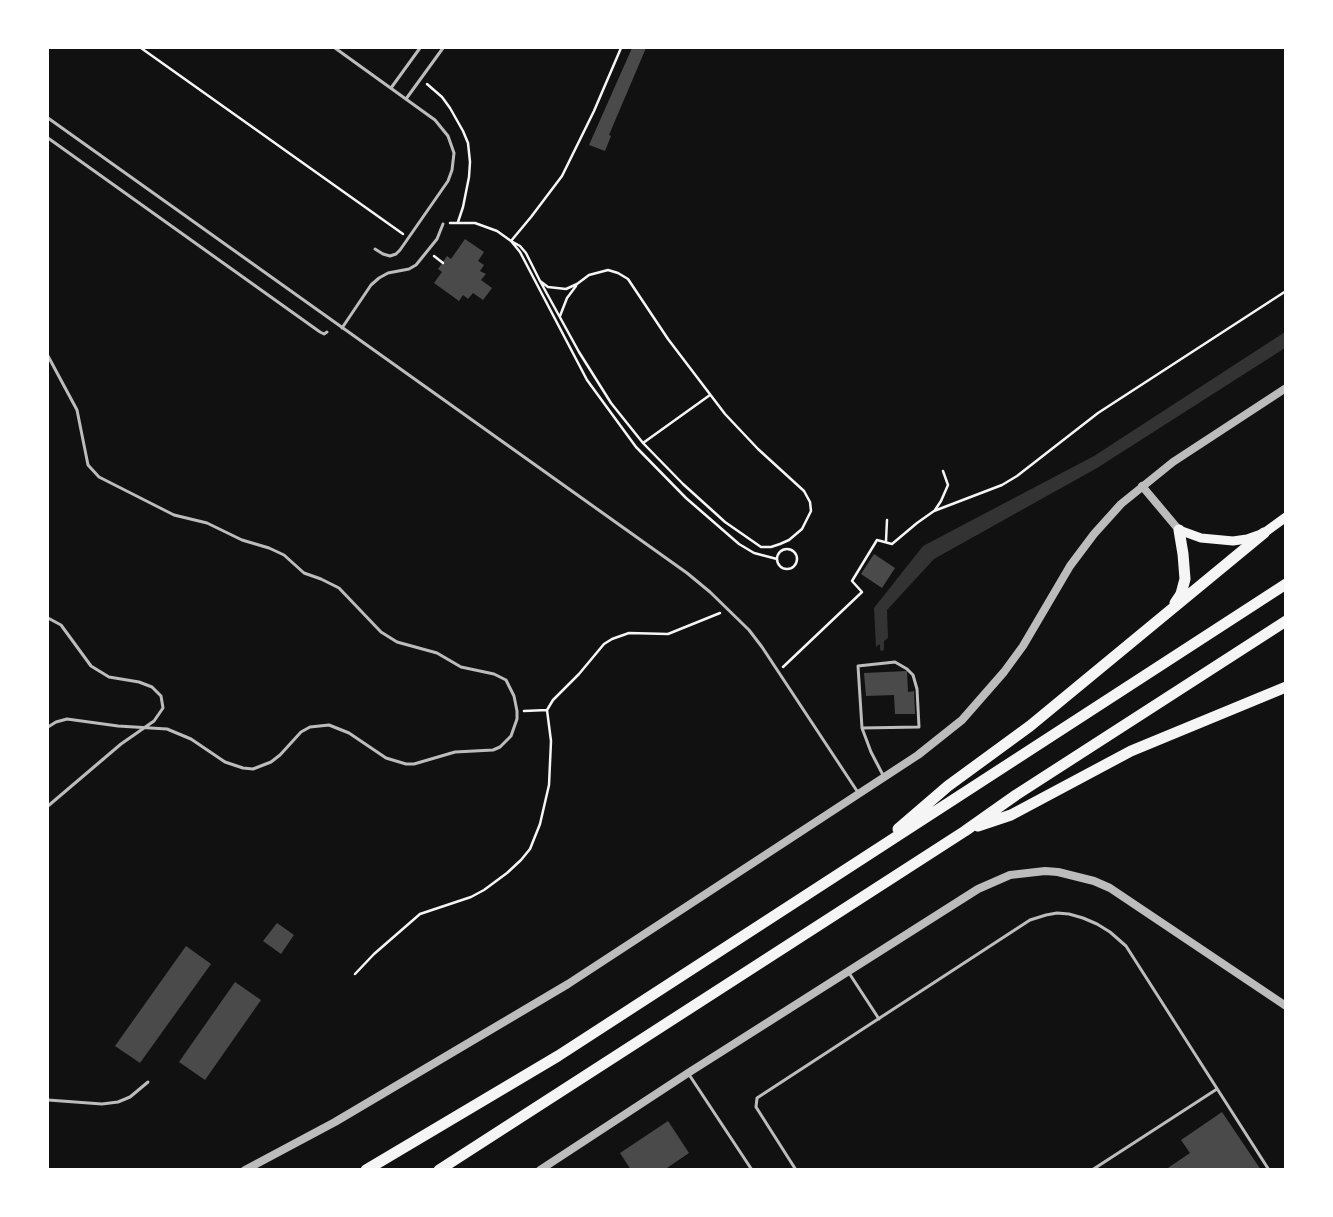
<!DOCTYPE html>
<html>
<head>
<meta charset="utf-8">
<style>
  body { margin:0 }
  #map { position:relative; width:1333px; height:1217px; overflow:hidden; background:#111; font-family:"IBM Plex Sans",sans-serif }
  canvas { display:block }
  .frame { position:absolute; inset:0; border:49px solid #fff; pointer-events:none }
</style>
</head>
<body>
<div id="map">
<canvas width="1333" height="1217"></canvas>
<div class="frame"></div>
</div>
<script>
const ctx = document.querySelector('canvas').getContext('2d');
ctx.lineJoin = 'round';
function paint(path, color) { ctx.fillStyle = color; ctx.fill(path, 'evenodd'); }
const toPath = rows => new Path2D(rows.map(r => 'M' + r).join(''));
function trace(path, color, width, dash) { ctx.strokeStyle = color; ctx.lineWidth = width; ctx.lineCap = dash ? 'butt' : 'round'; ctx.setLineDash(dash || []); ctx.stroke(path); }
const water = toPath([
  [1285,332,1285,348,1097,468,934,559,887,610,888,638,876,647,874,608,923,546,1094,456]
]);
const stream = toPath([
  [882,639,882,649]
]);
const building = toPath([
  [632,48,646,48,609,135,611,136,605,151,589,145],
  [465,239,484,252,478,261,484,265,480,271,486,274,481,280,492,288,483,300,473,293,468,299,463,295,459,301,434,283,442,272,438,269,447,256,451,259],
  [874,554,895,568,882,588,861,574],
  [907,671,908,692,914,691,915,714,895,714,894,695,866,696,864,673],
  [277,923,294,935,281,954,263,941],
  [186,946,211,964,140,1063,115,1046],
  [235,982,261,1000,205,1080,179,1062],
  [1222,1112,1261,1170,1165,1170,1190,1153,1181,1140],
  [668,1121,689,1153,664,1170,631,1170,620,1153]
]);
const path = toPath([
  [141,48,403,234],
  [427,84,442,97,450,108,463,131,468,143,470,162,469,177,463,207,458,222],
  [450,223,475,223,497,231,511,241,520,252,587,380,636,447,686,498,739,544,754,553,777,559],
  [434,256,443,263],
  [540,281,548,287,566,289,577,284,589,275,608,270,618,273,628,279,668,339,725,414,758,449,804,491,810,502,811,511,802,529,789,540,780,544,771,547,761,547,725,522,683,484,643,443,611,403,579,352,540,281,526,253,520,246,511,241,531,217,562,176,594,111,621,48],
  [560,316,567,298,576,286],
  [643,443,710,395],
  [935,510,941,501,948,485,943,471],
  [886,541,887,520],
  '777 559a10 10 0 1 1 20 0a10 10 0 1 1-20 0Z',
  [783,667,862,592,852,581,877,540,892,544,917,523,934,511,1002,485,1017,476,1098,413,1286,291],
  [524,711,547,710],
  [355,974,374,954,420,914,471,897,484,890,507,873,521,860,530,849,540,824,549,785,551,741,547,710,553,700,579,674,604,644,612,639,629,633,668,634,720,613]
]);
const service = toPath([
  [335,48,435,120,448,136,454,153,452,170,448,181,400,250,396,254,390,256,383,254,375,249],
  [391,88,420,48],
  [406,99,443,48],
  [48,118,687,573,710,592,749,630,762,647,859,794],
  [48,138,320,332,324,334,327,332],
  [342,328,371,285,379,278,388,273,409,269,416,265,437,239,443,224],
  [48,356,77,410,88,465,99,477,174,515,207,523,242,540,269,548,284,555,304,573,321,579,339,588,381,632,397,642,437,653,461,667,494,674,506,680,514,696,517,711,517,719,511,736,500,747,493,750,455,752,414,764,406,764,386,758,349,733,329,725,310,727,301,732,280,755,271,762,253,769,243,768,225,762,191,739,167,729,118,726,67,719,56,722,48,727],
  [48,618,61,625,91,666,109,677,139,682,152,687,161,696,163,708,154,721,121,744,48,806],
  [862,728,919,727,917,689,913,675,907,669,895,662,858,666,862,728,871,752,884,777],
  [849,973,879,1019],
  [688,1073,752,1170],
  [48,1100,102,1104,118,1102,130,1097,148,1082],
  [796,1170,756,1107,757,1098,1030,920,1046,915,1057,913,1069,914,1083,918,1097,924,1110,932,1126,946,1269,1170],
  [1092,1170,1217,1089]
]);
const tertiary = toPath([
  [1142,486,1179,530],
  [245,1170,335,1122,568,984,918,755,962,720,1004,672,1023,646,1070,566,1094,534,1121,504,1173,462,1286,388],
  [540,1170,688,1073,978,889,1010,875,1045,871,1058,872,1094,881,1110,888,1286,1006]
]);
const secondary = toPath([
  [1179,530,1201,538,1233,541,1247,539,1264,533,1286,517]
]);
const motorway = toPath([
  [1175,603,1181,594,1185,579,1183,554,1179,530],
  [978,826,1011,815,1131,751,1286,687],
  [898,829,948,786,1030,726,1264,533],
  [366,1170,558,1056,1286,584],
  [439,1170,965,831,1016,795,1286,621]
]);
paint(water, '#333');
trace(stream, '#333', 4);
paint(building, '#4a4a4a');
trace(path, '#f5f5f5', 2.5);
trace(service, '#bcbcbc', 3);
trace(tertiary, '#bcbcbc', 8);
trace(secondary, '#f5f5f5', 9);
trace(motorway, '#f5f5f5', 11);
</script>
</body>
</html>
